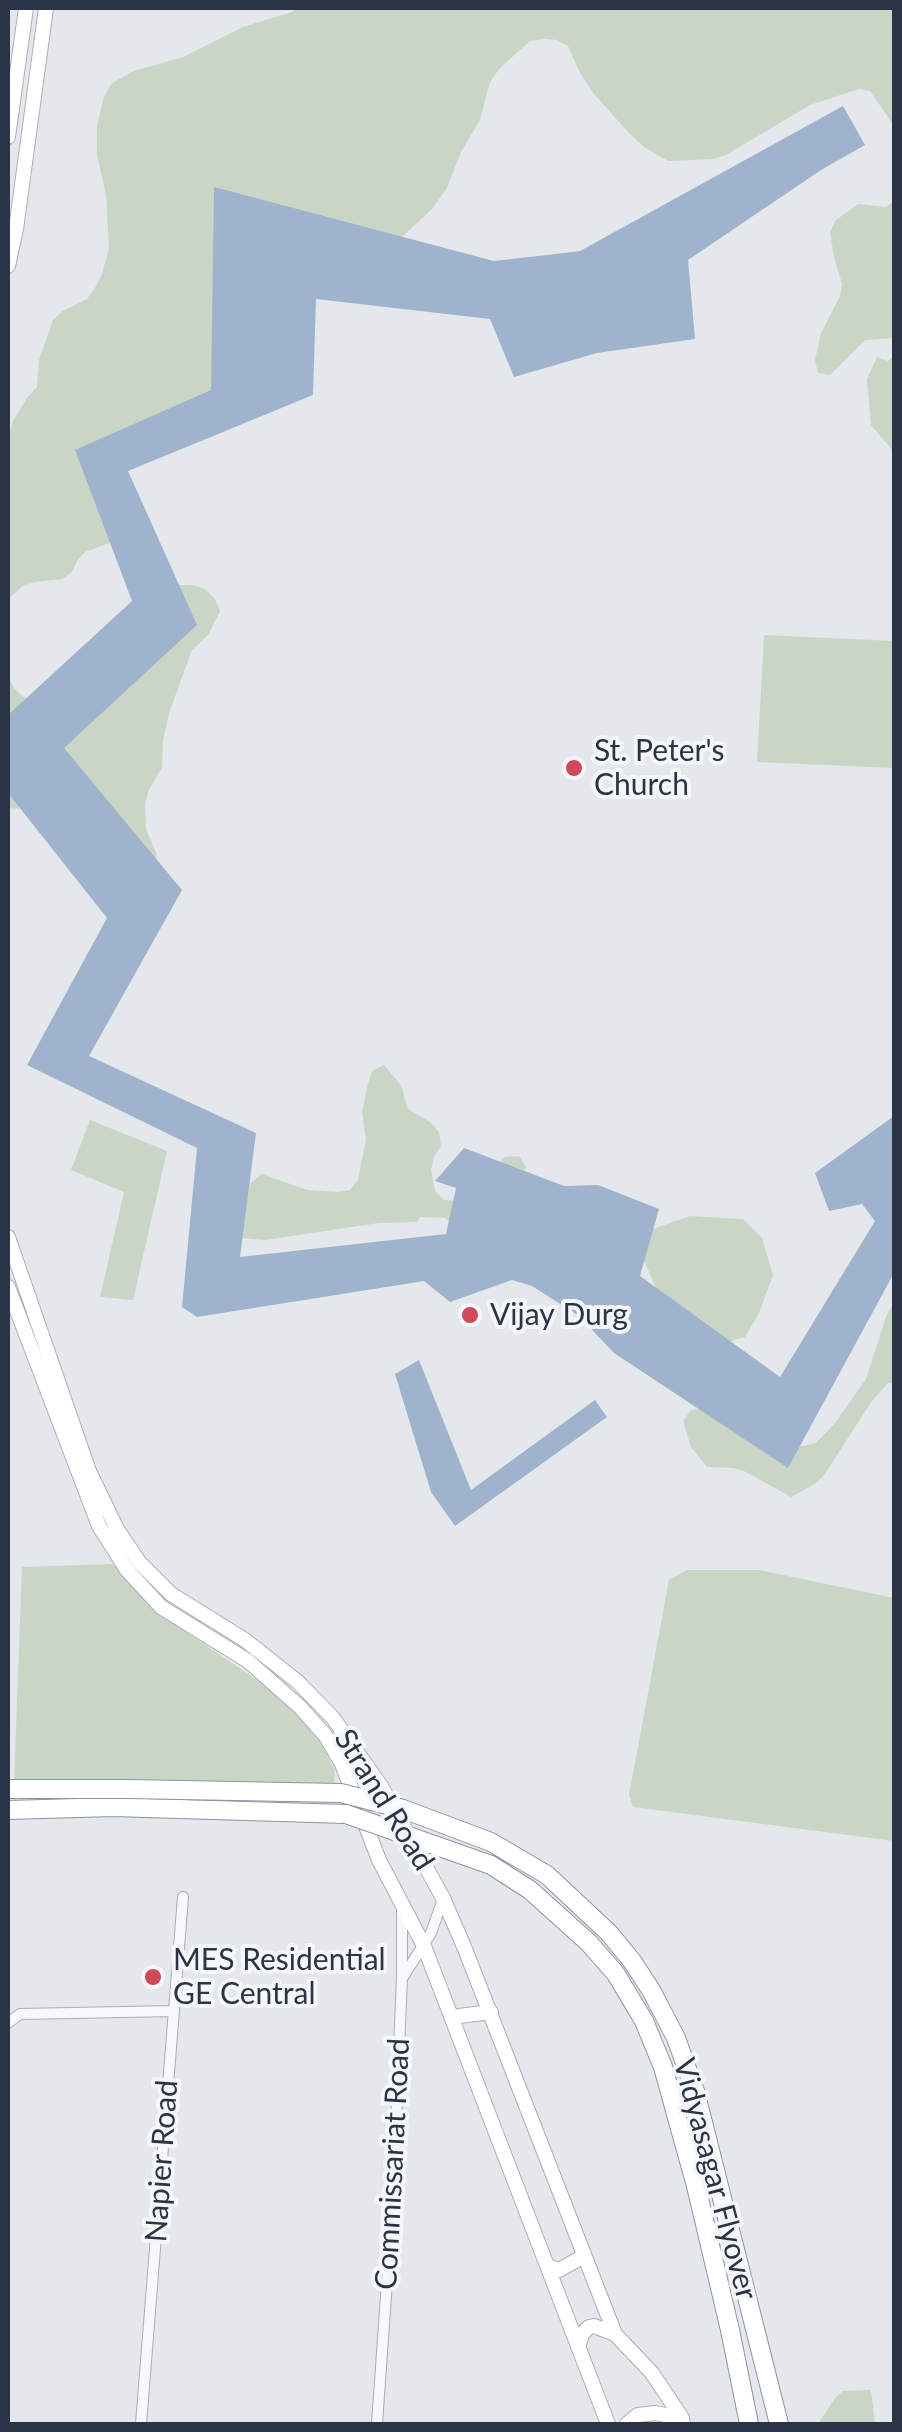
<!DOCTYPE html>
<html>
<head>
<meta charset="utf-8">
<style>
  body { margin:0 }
  #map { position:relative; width:902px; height:2432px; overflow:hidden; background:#e4e7ec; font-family:Lato,sans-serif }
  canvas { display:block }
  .frame { position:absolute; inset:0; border:10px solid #2b3445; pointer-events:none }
</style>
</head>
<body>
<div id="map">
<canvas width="902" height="2432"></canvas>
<div class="frame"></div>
</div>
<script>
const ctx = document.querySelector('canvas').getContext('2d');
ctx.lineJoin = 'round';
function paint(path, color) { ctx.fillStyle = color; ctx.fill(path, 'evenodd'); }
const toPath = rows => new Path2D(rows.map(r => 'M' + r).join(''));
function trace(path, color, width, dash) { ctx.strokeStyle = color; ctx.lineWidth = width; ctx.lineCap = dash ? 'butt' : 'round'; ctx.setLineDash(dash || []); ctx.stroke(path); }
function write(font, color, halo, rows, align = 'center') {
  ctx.font = font + ' Lato,sans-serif'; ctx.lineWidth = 8; ctx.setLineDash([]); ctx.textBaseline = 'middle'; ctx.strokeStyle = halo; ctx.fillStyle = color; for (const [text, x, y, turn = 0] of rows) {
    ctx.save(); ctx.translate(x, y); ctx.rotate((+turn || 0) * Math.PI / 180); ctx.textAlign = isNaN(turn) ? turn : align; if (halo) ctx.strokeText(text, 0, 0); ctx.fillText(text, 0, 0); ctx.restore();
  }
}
const green = toPath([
  [299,8,894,8,894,126,870,91,859,89,810,105,726,155,714,159,668,161,644,147,629,133,594,94,579,71,568,46,557,40,544,39,530,41,500,68,490,82,480,120,461,152,447,188,432,209,386,252,323,269,296,333,121,459,120,535,110,543,85,552,77,561,72,572,62,579,36,582,24,585,8,599,9,435,13,421,27,398,37,387,39,360,53,320,63,311,87,299,95,288,102,274,109,248,106,195,97,155,97,126,104,97,112,83,134,71,183,57,243,27,292,12],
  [894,201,894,338,865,340,830,375,818,373,815,360,821,333,840,296,842,284,834,257,830,232,836,220,858,204,886,207],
  [894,356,894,452,871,425,867,379,877,357,888,361],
  [179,585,193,585,205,589,215,599,220,611,208,635,192,650,169,713,163,741,162,767,149,790,145,803,146,829,156,853,158,880,24,809,8,808,8,676,14,688,23,697,35,702,155,597],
  [764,635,894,641,894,768,757,762],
  [384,1065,401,1085,408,1109,430,1122,439,1132,441,1146,434,1157,431,1170,435,1191,444,1200,457,1201,468,1194,505,1157,519,1156,526,1167,505,1229,455,1225,445,1218,420,1217,417,1222,379,1223,265,1240,240,1238,234,1224,251,1183,262,1174,307,1190,338,1192,350,1190,358,1180,366,1139,362,1112,368,1084,372,1071],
  [90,1120,167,1151,133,1300,100,1297,124,1192,71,1170],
  [690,1216,743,1219,762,1238,773,1275,759,1313,745,1337,720,1344,660,1297,638,1247,653,1229],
  [894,1303,894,1384,888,1383,872,1401,824,1475,815,1484,791,1497,744,1471,733,1468,707,1467,691,1447,683,1421,691,1410,704,1409,790,1445,803,1446,816,1443,835,1423,866,1379,887,1314],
  [113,1564,151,1608,291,1703,320,1741,335,1770,334,1785,14,1783,22,1567],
  [687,1570,759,1570,894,1598,894,1841,633,1807,629,1795,669,1580],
  [871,2390,875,2424,818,2424,835,2398,843,2391]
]);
const water = toPath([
  [843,106,865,145,821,170,688,260,695,339,597,353,514,377,490,319,316,299,313,395,128,471,197,625,64,748,182,890,89,1056,256,1133,240,1257,446,1234,456,1188,435,1181,464,1148,564,1186,598,1185,659,1209,640,1276,780,1377,875,1221,862,1204,829,1211,815,1173,894,1116,894,1273,788,1468,614,1353,579,1316,532,1286,512,1280,450,1302,424,1281,197,1317,182,1307,197,1148,27,1065,107,918,8,793,8,715,132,601,75,450,211,390,214,187,494,261,547,255,580,251],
  [419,1360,471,1490,595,1400,607,1417,455,1526,431,1492,395,1374]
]);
const street = toPath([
  [403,1977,431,1933,443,1899],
  [8,2023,20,2014,174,2011],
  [141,2424,183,1897],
  [377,2424,393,2196,402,1977,402,1906]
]);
const secondary = toPath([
  [8,137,26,8],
  [8,266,16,229,46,8],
  [8,1237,89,1471,117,1529,139,1562,171,1594,245,1640,298,1682,333,1718,381,1786,443,1898,465,1949,615,2334,652,2373,682,2418,683,2424],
  [8,1287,99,1526,127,1570,161,1607,248,1661,300,1707,325,1735,342,1764,379,1860,424,1946,608,2424],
  [451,2017,491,2012],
  [548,2266,559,2270,584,2256],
  [579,2345,582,2334,589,2327,594,2326,615,2334],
  [627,2424,638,2415,655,2413,682,2418]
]);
const highway = toPath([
  [8,1810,113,1807,346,1814],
  [609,1933,632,1961,651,1990,676,2038,695,2091,779,2424],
  [696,2186,730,2330,749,2424]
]);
const highwayBridge = toPath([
  [8,1789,129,1789,341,1793,403,1809,491,1842,547,1875,609,1933],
  [346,1814,491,1865,530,1890,589,1943,616,1974,644,2021,663,2067,696,2186]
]);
const markers = [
  [574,768,10,"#d1495b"],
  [470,1315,10,"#d1495b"],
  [153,1977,10,"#d1495b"]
];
const poiNames = [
  ["St. Peter's",594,751],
  ["Church",594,785],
  ["Vijay Durg",490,1315],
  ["MES Residential",173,1960],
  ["GE Central",173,1994]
];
const streetNames = [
  ["Strand Road",384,1800,58],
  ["Napier Road",162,2161,-86],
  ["Commissariat Road",393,2164,-87],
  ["Vidyasagar Flyover",715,2179,75]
];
paint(green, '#c9d6c5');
paint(water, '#9fb4cc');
trace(street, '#a9aeb7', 12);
trace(secondary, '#a9aeb7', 16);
trace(highway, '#8b94a3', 20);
trace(street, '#f7f8fa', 10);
trace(secondary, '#fff', 14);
trace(highway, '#fff', 18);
trace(highwayBridge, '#8b94a3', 20, []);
trace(highwayBridge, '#fff', 18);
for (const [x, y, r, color] of markers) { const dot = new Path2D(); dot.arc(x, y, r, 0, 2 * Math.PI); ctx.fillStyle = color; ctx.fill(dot); trace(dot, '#f4f6f9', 4); }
write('30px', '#2b3445', '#f4f6f9', poiNames, 'left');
write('30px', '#2b3445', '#f4f6f9', streetNames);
</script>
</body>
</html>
